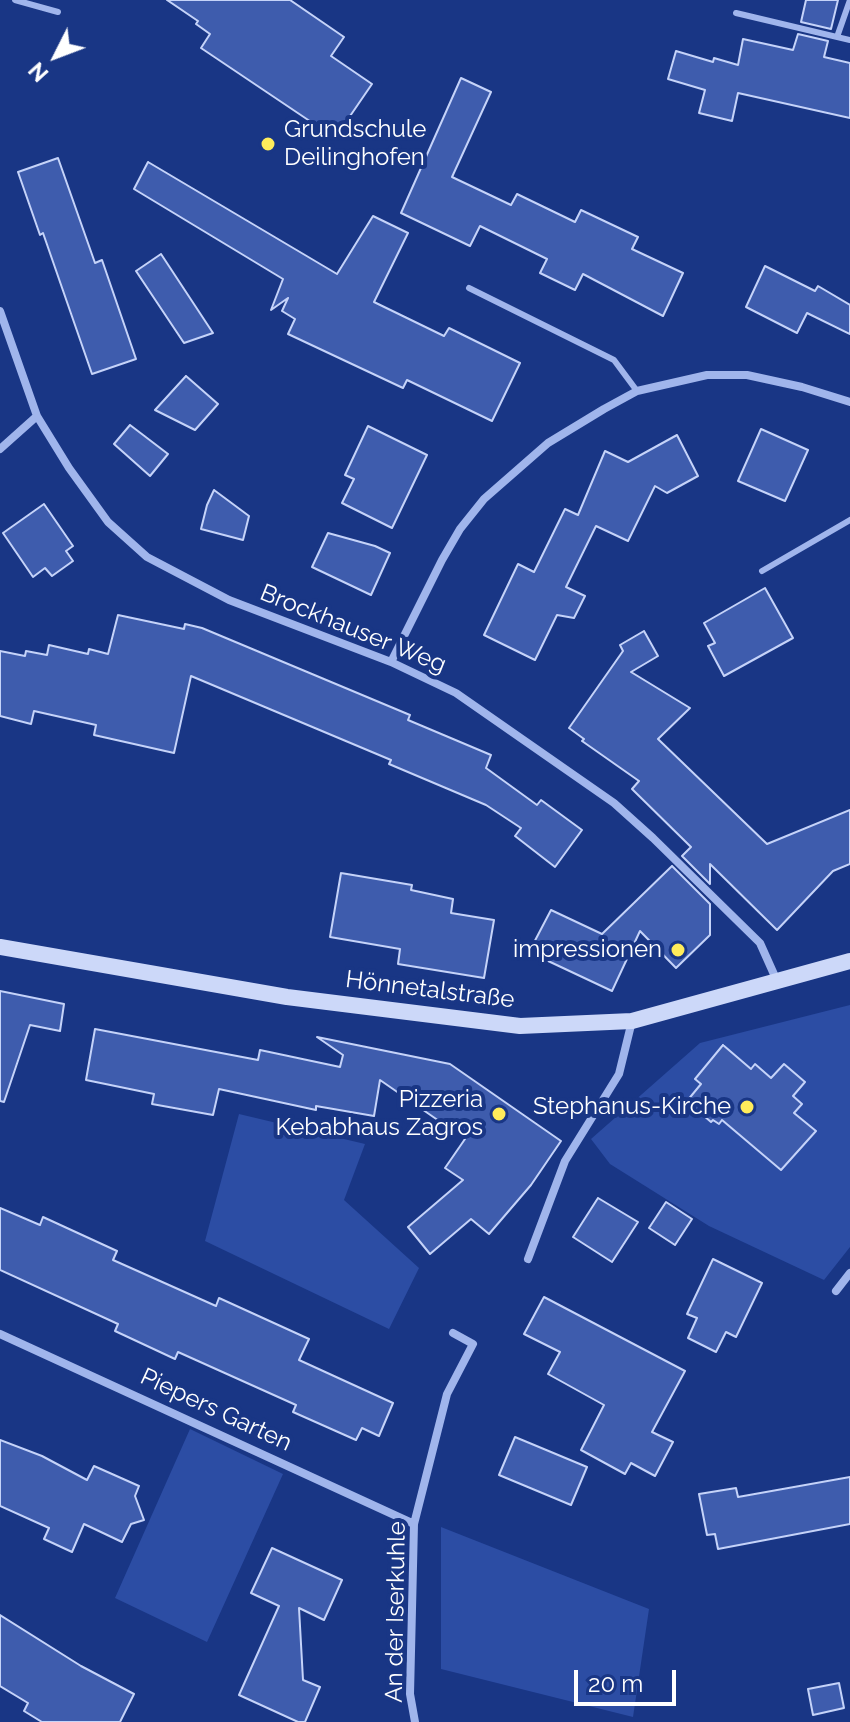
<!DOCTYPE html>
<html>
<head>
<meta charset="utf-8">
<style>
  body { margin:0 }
  #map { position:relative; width:850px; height:1722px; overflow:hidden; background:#193685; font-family:Raleway,sans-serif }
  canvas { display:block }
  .north { position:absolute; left:16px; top:16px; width:80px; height:80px; -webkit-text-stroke:6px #193685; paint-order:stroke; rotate:228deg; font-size:22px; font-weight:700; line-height:32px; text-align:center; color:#fff }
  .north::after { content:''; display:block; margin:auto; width:28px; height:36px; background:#fff; clip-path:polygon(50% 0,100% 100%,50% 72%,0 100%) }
  .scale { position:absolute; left:574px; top:1670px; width:102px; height:36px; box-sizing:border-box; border:4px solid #fff; border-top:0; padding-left:10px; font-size:24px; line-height:28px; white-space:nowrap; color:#fff; -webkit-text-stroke:6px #193685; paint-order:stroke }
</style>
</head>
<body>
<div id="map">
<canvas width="850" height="1722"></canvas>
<div class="north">N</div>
<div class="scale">20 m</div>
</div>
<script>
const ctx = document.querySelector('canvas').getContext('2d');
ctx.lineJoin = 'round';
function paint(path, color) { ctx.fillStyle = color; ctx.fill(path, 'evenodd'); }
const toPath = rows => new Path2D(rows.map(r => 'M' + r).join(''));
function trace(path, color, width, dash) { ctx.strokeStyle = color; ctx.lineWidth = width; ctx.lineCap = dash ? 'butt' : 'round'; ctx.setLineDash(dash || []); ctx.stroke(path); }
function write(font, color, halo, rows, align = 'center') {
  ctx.font = font + ' Raleway,sans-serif'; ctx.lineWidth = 8; ctx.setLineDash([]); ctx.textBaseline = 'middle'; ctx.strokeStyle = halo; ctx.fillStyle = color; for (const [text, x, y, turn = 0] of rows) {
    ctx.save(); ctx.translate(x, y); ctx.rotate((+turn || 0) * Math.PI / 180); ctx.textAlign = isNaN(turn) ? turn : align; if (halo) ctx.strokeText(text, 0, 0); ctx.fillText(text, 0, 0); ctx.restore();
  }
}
const green = toPath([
  [850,1005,850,1247,824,1280,709,1226,610,1164,591,1139,700,1043],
  [239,1114,365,1144,344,1200,419,1268,389,1329,205,1241],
  [190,1429,283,1474,207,1642,115,1598],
  [441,1527,649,1609,633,1717,441,1669]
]);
const building = toPath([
  [167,0,290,0,344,37,331,56,372,84,335,138,201,48,210,34,196,24,198,21,167,0],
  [806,0,838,0,831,29,801,22,806,0],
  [798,34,828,41,824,57,850,63,850,118,738,93,732,121,699,113,705,90,668,79,676,51,713,62,714,58,738,65,743,39,793,50,798,34],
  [461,78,491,92,452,177,511,205,517,194,575,222,581,210,638,237,632,249,683,273,663,316,583,274,575,290,540,273,547,259,480,226,470,246,401,213,461,78],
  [58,158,95,263,102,260,136,359,92,374,43,233,40,235,18,172,58,158],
  [148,162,337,274,373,216,408,233,374,302,444,336,449,328,520,363,492,421,407,380,403,388,288,334,295,319,282,311,288,298,271,310,283,279,134,189,148,162],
  [161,254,213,333,184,343,136,271,161,254],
  [765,266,815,291,818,286,850,305,850,334,807,313,797,333,746,307,765,266],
  [186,376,218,404,195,430,155,410,186,376],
  [130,425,168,454,150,476,114,444,130,425],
  [368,426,427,455,392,528,342,503,354,479,345,475,368,426],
  [761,429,808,450,785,501,738,481,761,429],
  [677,435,698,476,667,493,655,486,628,541,596,526,566,587,585,596,574,618,557,615,535,660,484,635,518,564,534,572,565,509,578,515,605,451,628,462,677,435],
  [214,490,249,516,243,540,201,529,207,505,214,490],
  [44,504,73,546,66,551,73,561,52,576,45,568,33,577,3,533,44,504],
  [328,533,375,546,390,553,371,595,312,567,328,533],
  [765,588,793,638,724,676,708,646,715,643,704,623,765,588],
  [118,615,184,629,185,624,202,628,410,715,408,720,491,755,486,768,537,805,541,800,582,830,555,867,515,836,521,828,486,805,389,764,391,760,191,676,174,753,94,735,96,725,34,711,31,724,0,716,0,651,25,656,26,651,47,655,49,645,88,654,89,649,108,654,118,615],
  [644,631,658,656,631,672,690,708,658,739,767,844,850,810,850,864,833,871,777,930,710,864,710,884,682,856,691,847,632,789,639,781,582,741,584,739,569,728,623,651,620,645,644,631],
  [672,866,710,904,710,935,676,968,640,931,612,991,529,952,551,910,602,934,672,866],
  [341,873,412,885,411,890,453,899,451,913,494,920,484,978,398,964,400,949,330,937,341,873],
  [0,991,64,1004,60,1031,30,1025,4,1102,0,1101,0,991],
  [95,1029,258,1060,260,1050,340,1067,343,1055,317,1037,450,1064,561,1141,531,1185,489,1234,471,1219,430,1254,408,1227,463,1180,445,1168,465,1139,380,1080,374,1116,316,1106,316,1110,219,1089,213,1115,152,1104,154,1094,86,1080,95,1029],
  [723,1045,751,1069,755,1064,771,1078,784,1064,805,1082,793,1096,802,1104,794,1113,816,1131,781,1170,722,1120,719,1124,713,1120,711,1122,687,1101,701,1084,695,1079,723,1045],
  [598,1198,638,1222,612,1262,573,1237,598,1198],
  [666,1202,692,1219,675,1245,649,1228,666,1202],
  [0,1208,40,1225,43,1217,117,1251,113,1260,216,1306,219,1298,309,1339,299,1360,393,1403,379,1436,362,1428,356,1440,293,1412,296,1405,178,1352,175,1359,115,1331,118,1324,0,1270,0,1208],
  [713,1259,762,1283,736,1337,726,1332,716,1352,688,1338,697,1318,687,1314,713,1259],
  [544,1297,685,1371,652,1432,673,1442,655,1476,631,1463,625,1474,581,1450,604,1405,548,1374,560,1352,524,1334,544,1297],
  [515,1437,587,1467,571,1505,499,1475,515,1437],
  [0,1440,42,1456,87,1480,94,1466,139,1486,135,1496,144,1520,131,1524,122,1542,84,1524,72,1552,44,1539,49,1528,0,1506,0,1440],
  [850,1477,850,1524,718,1549,715,1534,707,1535,699,1494,736,1488,738,1497,850,1477],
  [272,1548,342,1580,324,1620,299,1608,303,1680,320,1687,305,1722,298,1722,239,1695,279,1606,251,1593,272,1548],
  [0,1615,81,1666,134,1694,120,1722,42,1722,24,1711,28,1703,0,1686,0,1615],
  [839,1683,844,1708,813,1715,808,1689,839,1683]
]);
const lane = toPath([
  [15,0,58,12],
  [736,13,850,40],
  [837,37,850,0],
  [469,288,614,360,637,391],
  [762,571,850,520]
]);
const street = toPath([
  [0,311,37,416,69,468,108,522,147,557,229,600,391,662,456,693,614,803,653,838,760,943,777,981],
  [0,449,37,416],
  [391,662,442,560,460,529,484,499,548,443,604,409,637,391,707,375,747,375,802,387,850,402],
  [528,1259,565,1161,619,1074,632,1021],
  [836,1291,850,1273],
  [0,1334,414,1524],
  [415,1722,410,1694,414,1524,447,1394,473,1344,453,1333]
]);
const secondary = toPath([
  [0,947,287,997,520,1026,632,1021,850,961]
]);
const markers = [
  [268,144,8,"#ffec5b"],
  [678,950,8,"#ffec5b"],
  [747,1107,8,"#ffec5b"],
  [499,1114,8,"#ffec5b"]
];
const poiNames = [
  ["Grundschule",284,130,"left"],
  ["Deilinghofen",284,158,"left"],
  ["impressionen",662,950],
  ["Pizzeria",483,1100],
  ["Kebabhaus Zagros",483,1128],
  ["Stephanus-Kirche",731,1107]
];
const streetNames = [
  ["Brockhauser Weg",353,629,22],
  ["Hönnetalstraße",430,990,7],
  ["Piepers Garten",216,1410,25],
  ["An der Iserkuhle",396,1612,-89]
];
paint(green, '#2c4da4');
paint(building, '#3e5cad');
trace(building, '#c5d3f9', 2);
trace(lane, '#a0b5ec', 6);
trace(street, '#a0b5ec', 8);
trace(secondary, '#ccd8f9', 16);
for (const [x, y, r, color] of markers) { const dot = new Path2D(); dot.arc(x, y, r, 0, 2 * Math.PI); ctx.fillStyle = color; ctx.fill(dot); trace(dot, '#193685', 3); }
write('24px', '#fff', '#193685', poiNames, 'right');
write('24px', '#fff', '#193685', streetNames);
</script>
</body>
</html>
